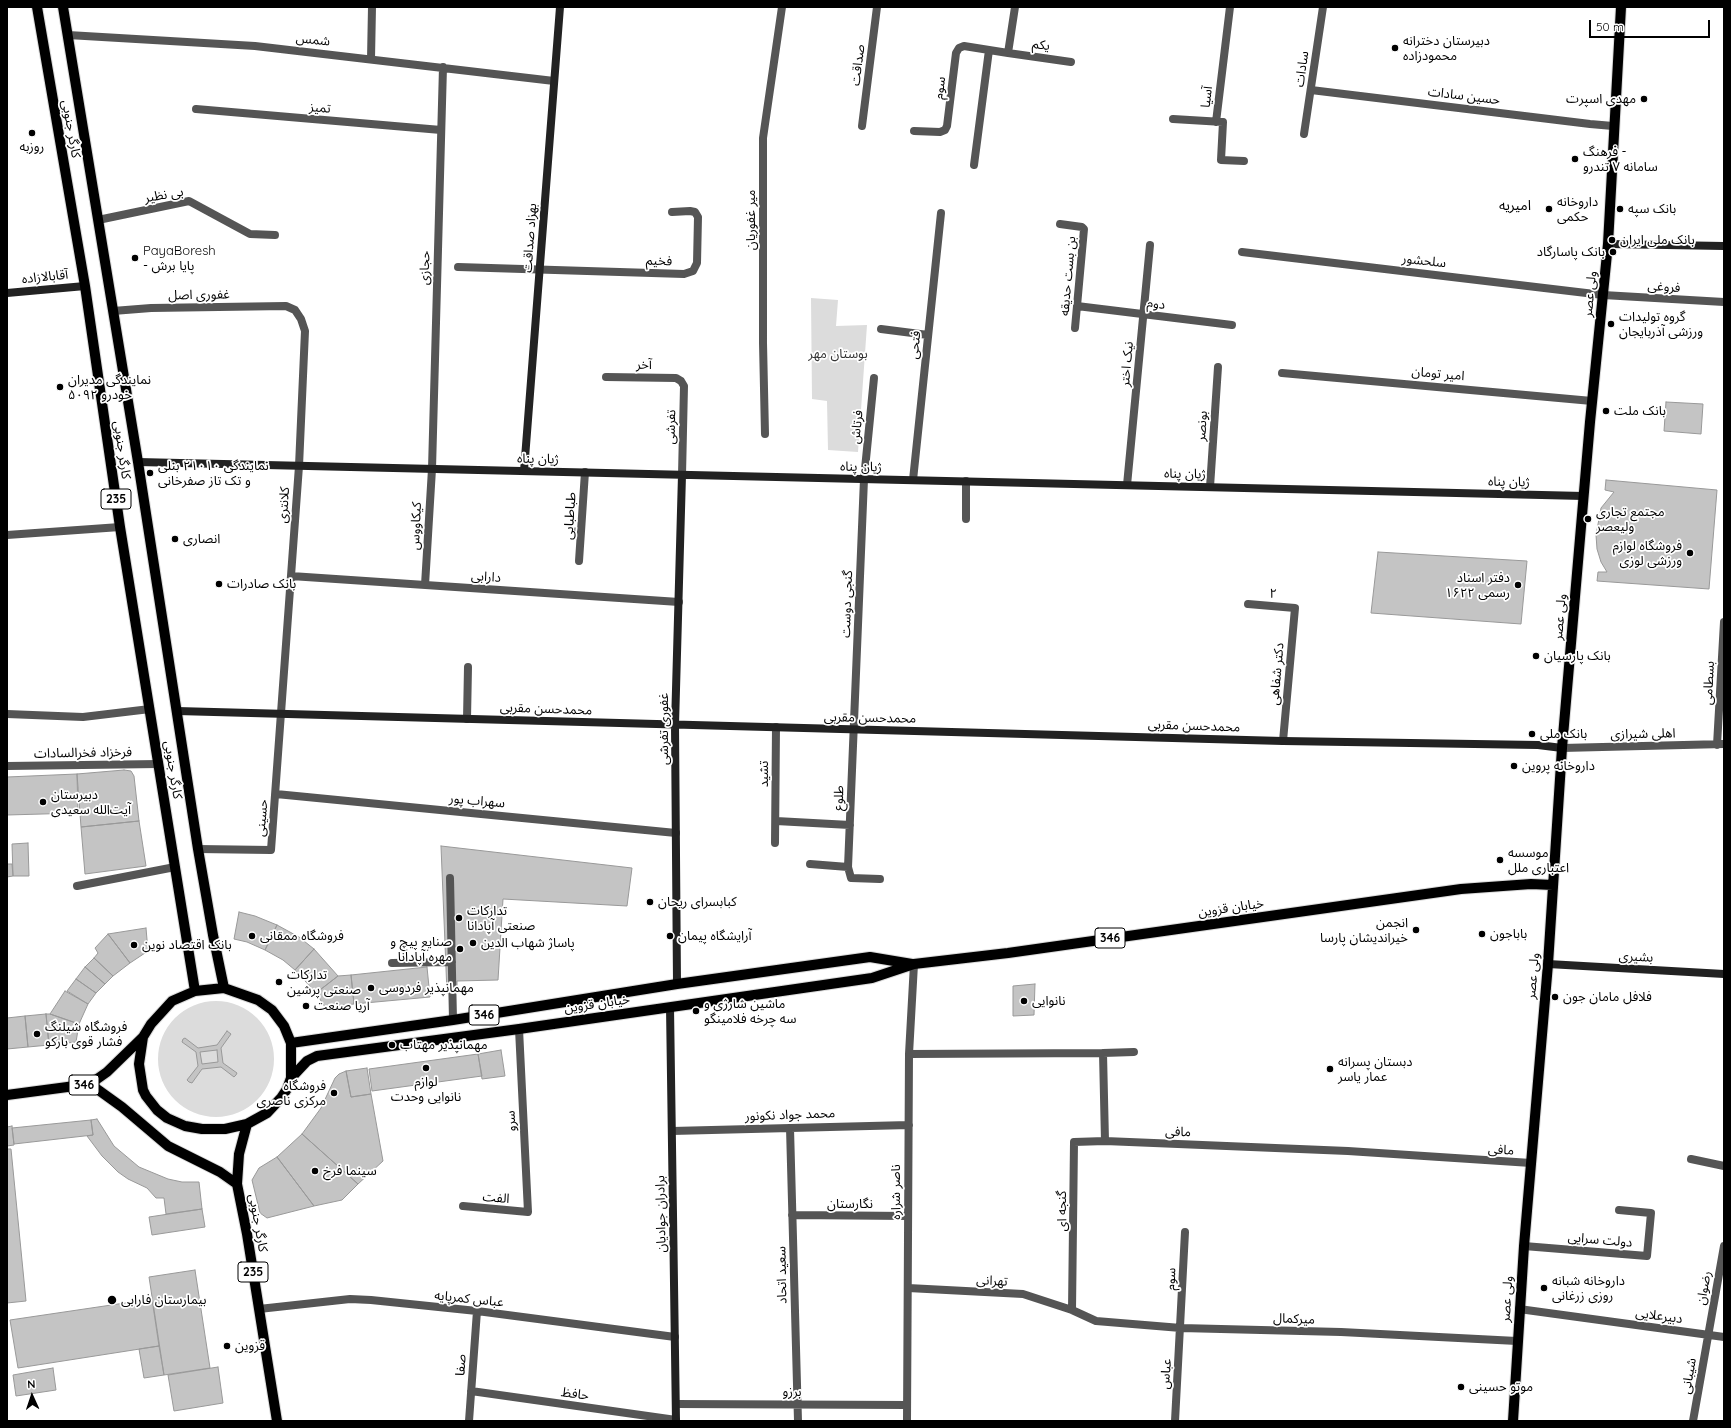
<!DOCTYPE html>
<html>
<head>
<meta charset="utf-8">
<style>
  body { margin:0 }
  #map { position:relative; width:1731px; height:1428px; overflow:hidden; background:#fff; font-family:Quicksand,sans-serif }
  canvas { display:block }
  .frame { position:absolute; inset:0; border:8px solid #000; pointer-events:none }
  .north { position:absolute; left:12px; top:1376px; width:40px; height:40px; -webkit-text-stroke:3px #fff; paint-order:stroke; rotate:357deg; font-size:11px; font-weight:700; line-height:16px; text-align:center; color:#000 }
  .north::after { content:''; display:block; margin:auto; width:14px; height:18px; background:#000; clip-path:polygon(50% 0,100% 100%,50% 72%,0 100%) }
  .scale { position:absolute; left:1589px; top:20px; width:121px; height:18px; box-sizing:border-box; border:2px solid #000; border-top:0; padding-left:5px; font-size:12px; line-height:14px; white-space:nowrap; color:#000; -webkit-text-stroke:3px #fff; paint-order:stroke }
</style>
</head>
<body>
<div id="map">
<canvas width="1731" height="1428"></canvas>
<div class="frame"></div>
<div class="north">N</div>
<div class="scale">50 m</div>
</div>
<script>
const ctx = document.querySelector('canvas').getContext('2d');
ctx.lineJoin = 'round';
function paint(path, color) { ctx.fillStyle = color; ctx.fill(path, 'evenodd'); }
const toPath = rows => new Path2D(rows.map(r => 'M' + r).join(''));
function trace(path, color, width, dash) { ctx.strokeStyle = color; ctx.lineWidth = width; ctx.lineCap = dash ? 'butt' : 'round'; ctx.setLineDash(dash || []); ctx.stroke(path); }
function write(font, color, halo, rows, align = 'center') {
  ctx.font = font + ' Quicksand,"Noto Sans Arabic",sans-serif'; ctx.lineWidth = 3.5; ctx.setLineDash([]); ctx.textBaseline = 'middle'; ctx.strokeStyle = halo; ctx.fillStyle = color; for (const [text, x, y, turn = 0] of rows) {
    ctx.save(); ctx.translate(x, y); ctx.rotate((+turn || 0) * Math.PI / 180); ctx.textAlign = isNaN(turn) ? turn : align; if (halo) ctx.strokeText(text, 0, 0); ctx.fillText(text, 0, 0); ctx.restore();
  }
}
const green = toPath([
  [811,298,838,300,836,326,867,325,858,452,828,450,827,401,812,399],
  '158 1059a58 58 0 1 1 116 0a58 58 0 1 1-116 0Z'
]);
const building = toPath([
  [1666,402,1703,404,1701,434,1664,431,1666,402],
  [1606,480,1717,490,1709,589,1597,581,1598,572,1607,572,1601,562,1597,549,1596,535,1601,508,1614,492,1605,490,1606,480],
  [1378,552,1527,561,1521,624,1371,613,1378,552],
  [124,770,131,771,134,776,139,821,81,827,77,774,124,770],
  [77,774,78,813,7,815,7,777,77,774],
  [139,821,146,866,85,874,81,827,139,821],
  [28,843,29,876,13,876,12,844,28,843],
  [441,846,632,868,627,906,503,899,498,980,457,981,457,992,447,993,441,846],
  [7,864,12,864,13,876,7,877,7,864],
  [239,912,255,916,277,925,265,950,247,942,234,939,239,912],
  [277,925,299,937,314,949,295,970,283,960,265,950,277,925],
  [146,928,148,951,130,963,108,934,146,928],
  [108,934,130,963,113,976,94,958,98,953,95,948,108,934],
  [314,949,338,976,316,993,295,970,314,949],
  [94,958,113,976,105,984,85,967,94,958],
  [85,967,105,984,96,993,76,979,85,967],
  [427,967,430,997,354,1004,351,975,427,967],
  [351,975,354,1004,325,1007,316,993,338,976,351,975],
  [76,979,96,993,88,1004,67,991,76,979],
  [1035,984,1034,1015,1013,1016,1013,986,1035,984],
  [65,991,88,1004,79,1024,50,1014,65,991],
  [46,1014,49,1045,28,1047,25,1016,46,1014],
  [46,1014,50,1014,79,1024,76,1042,49,1045,46,1014],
  [25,1016,28,1047,7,1049,7,1018,25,1016],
  [227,1031,231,1034,221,1048,223,1063,237,1073,236,1075,234,1077,221,1067,202,1069,192,1083,189,1082,187,1080,198,1066,196,1052,182,1042,183,1039,185,1038,198,1048,217,1045,227,1031],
  [217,1050,218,1062,202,1064,200,1052,217,1050],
  [501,1050,505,1076,482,1079,478,1054,501,1050],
  [478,1054,482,1076,372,1091,369,1069,478,1054],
  [367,1068,371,1094,351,1097,346,1071,367,1068],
  [346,1071,351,1097,371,1094,383,1161,358,1184,302,1134,321,1108,335,1078,339,1074,346,1071],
  [97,1119,114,1146,139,1167,168,1179,182,1182,199,1182,202,1209,166,1214,164,1198,156,1198,147,1188,128,1179,118,1172,102,1156,87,1136,93,1135,91,1120,97,1119],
  [91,1120,93,1135,14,1144,12,1128,91,1120],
  [12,1126,14,1145,7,1146,7,1127,12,1126],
  [302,1134,358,1184,342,1200,314,1206,277,1157,302,1134],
  [7,1149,11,1149,26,1301,7,1303,7,1149],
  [277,1157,314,1206,267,1218,260,1213,252,1180,259,1168,277,1157],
  [202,1209,205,1227,152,1235,149,1217,202,1209],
  [195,1270,210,1368,164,1375,149,1277,195,1270],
  [152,1299,159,1346,18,1368,10,1320,152,1299],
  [159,1346,164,1375,144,1378,139,1349,159,1346],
  [218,1367,223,1403,174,1411,168,1375,218,1367],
  [53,1368,56,1390,16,1396,13,1375,53,1368]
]);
const street = toPath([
  [68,35,255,46,554,81],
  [1008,53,1071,62],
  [371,59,372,7],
  [1311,90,1590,124,1613,126],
  [196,109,441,130],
  [1173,119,1223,122,1221,160,1244,161],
  [1216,122,1230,7],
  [862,126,877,7],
  [914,131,940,132,945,130,947,126,956,53,959,48,964,46,1008,53,1015,7],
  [1304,134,1323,7],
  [974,165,989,50],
  [98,220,189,201,250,234,275,235],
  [1060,224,1082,227,1084,229,1075,328],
  [1242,252,1603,295,1724,302],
  [458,267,684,274,693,271,697,263,698,217,695,212,690,211,672,212],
  [1077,306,1232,325],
  [113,311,151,308,286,306,295,310,301,319,305,331,299,466,271,850,198,849],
  [881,329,928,335],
  [1282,373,1592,401],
  [606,377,676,378,681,381,684,386,682,475],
  [765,434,763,343,763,138,782,7],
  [913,480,941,213],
  [1127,485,1150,245],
  [1210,487,1218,367],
  [966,519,966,481],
  [7,535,120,527],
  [579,561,585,472],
  [291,576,679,602],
  [425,585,432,469,443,67],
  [1248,604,1295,608,1283,741],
  [7,714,83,717,150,709],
  [467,719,468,667],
  [1717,745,1724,622],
  [1562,748,1724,744],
  [7,766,159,764],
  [276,794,676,833],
  [776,821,850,825],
  [775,843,776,727],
  [810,864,848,867,864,479,874,378],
  [848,867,851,878,880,879],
  [450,878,453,1020],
  [77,886,175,867],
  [392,963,452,962],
  [1103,1053,1134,1052],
  [909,1054,1103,1053,1105,1141,1348,1151,1531,1163],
  [790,1128,798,1421],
  [672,1131,909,1125],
  [1691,1159,1724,1166],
  [463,1206,528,1212,519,1029],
  [792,1215,908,1216],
  [1524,1246,1647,1256,1651,1213,1619,1210],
  [908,1288,1023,1294,1072,1310,1096,1321,1181,1328,1341,1332,1517,1341],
  [259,1309,350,1299,371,1300,477,1311,675,1337],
  [1519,1309,1724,1337],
  [1072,1310,1074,1142,1105,1141],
  [471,1391,676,1420],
  [676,1404,907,1405],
  [469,1421,477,1311],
  [907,1421,909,1054,914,964],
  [1175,1421,1185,1232],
  [1693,1421,1724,1246]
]);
const secondary = toPath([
  [1608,244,1724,246],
  [7,293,85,286],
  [138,462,1584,496],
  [524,471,560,7],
  [177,711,1283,741,1538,745,1562,748],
  [1548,964,1724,974],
  [677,984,675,725,682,475],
  [670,1007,676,1421]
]);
const primary = toPath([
  [37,7,85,286,120,527,195,991],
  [63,7,138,462,198,849,213,935,224,988],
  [224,988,258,1000,272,1010,284,1026,291,1043,291,1078,287,1089,281,1098,267,1113,247,1124,225,1129,202,1129,185,1126,167,1118,157,1110,146,1096,143,1090,139,1064,143,1037,151,1024,172,1001,195,991,224,988],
  [291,1043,453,1020,677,984,870,957,912,964],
  [291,1078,307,1061,317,1056,519,1029,872,978,914,964,1008,953,1461,889,1531,884,1553,885],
  [90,1084,122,1107,168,1146,220,1172,237,1184],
  [7,1095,90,1084,107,1072,143,1037],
  [247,1124,239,1154,237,1184,247,1234,277,1421],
  [1513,1421,1524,1246,1548,964,1562,748,1590,422,1608,244,1621,7]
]);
const markers = [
  [1395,48,4,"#000"],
  [1644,99,4,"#000"],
  [32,133,4,"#000"],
  [1575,159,4,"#000"],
  [1549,209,4,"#000"],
  [1620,209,4,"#000"],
  [1612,240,4,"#000"],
  [1613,252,4,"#000"],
  [135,258,4,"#000"],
  [1611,324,4,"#000"],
  [60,387,4,"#000"],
  [1606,411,4,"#000"],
  [150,473,4,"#000"],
  [1588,519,4,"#000"],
  [175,539,4,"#000"],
  [1690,553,4,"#000"],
  [219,584,4,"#000"],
  [1518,585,4,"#000"],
  [1536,656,4,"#000"],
  [1532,734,4,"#000"],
  [1514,766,4,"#000"],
  [43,802,4,"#000"],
  [1500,860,4,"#000"],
  [650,902,4,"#000"],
  [459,918,4,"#000"],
  [1416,930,4,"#000"],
  [1482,934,4,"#000"],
  [252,936,4,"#000"],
  [670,936,4,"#000"],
  [473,943,4,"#000"],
  [134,945,4,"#000"],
  [460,949,4,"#000"],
  [279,982,4,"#000"],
  [371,988,4,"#000"],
  [1555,997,4,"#000"],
  [1024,1001,4,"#000"],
  [306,1006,4,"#000"],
  [696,1011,4,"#000"],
  [37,1034,4,"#000"],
  [392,1045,4,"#000"],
  [426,1068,4,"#000"],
  [1330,1069,4,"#000"],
  [334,1093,4,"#000"],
  [315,1171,4,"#000"],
  [1544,1288,4,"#000"],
  [112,1300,5,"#000"],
  [227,1346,4,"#000"],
  [1461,1387,4,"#000"]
];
const shields = [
  [116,499,30],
  [1110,938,30],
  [484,1015,30],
  [84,1085,30],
  [253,1272,30]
];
const shieldNames = [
  ["235",116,499],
  ["346",1110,938],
  ["346",484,1015],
  ["346",84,1085],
  ["235",253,1272]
];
const streetNames = [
  ["شمس",313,40,6],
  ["یکم",1041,45,8],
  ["صداقت",858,65,-83],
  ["سادات",1302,69,-82],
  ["سوم",940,88,-83],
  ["حسین سادات",1464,96,7],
  ["آسیا",1207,97,-83],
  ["تمیز",320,108,5],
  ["کارگر جنوبی",71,129,80],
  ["بی نظیر",164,195,-10],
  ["میر غفوریان",751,220,-90],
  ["بهزاد صداقت",530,238,-86],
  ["فخیم",659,261,2],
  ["سلحشور",1424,261,6],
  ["حجازی",425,268,-88],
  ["بن بست حدیقه",1068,276,-85],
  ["آقابالازاده",45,277,-6],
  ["فروغی",1664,287,4],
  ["ولی عصر",1590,294,-84],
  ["غفوری اصل",199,295,-1],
  ["دوم",1156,304,7],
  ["فتحی",915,345,-84],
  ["نیک اختر",1127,364,-85],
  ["آخر",644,365,1],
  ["امیر تومان",1438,374,5],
  ["بونصر",1202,426,-86],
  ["تفرشی",671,427,-89],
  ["فرتاش",857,427,-84],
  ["کارگر جنوبی",122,450,82],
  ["ژیان پناه",538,459,1],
  ["ژیان پناه",861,467,1],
  ["ژیان پناه",1185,474,1],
  ["ژیان پناه",1509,482,1],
  ["کلانتری",284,505,-86],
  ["طباطبایی",570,516,-86],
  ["کیکاووس",416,526,-87],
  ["دارابی",486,577,4],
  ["۲",1273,594,5],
  ["گنجی دوست",847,604,-88],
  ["ولی عصر",1560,617,-85],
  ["دکتر شفاهی",1277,674,-85],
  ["بسطامی",1709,683,-87],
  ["محمدحسن مقربی",546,709,2],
  ["محمدحسن مقربی",870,718,1],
  ["محمدحسن مقربی",1194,726,2],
  ["غفوری تفرشی",664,729,-90],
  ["اهلی شیرازی",1643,734,-1],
  ["فرخزاد فخرالسادات",83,753,-1],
  ["کارگر جنوبی",173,770,81],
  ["تشید",764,774,-90],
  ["طلوع",839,798,-87],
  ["سهراب پور",477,801,5],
  ["حسینی",262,818,-85],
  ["خیابان قزوین",1231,908,-8],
  ["بشیری",1636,957,3],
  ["ولی عصر",1533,976,-85],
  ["خیابان قزوین",597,1004,-8],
  ["محمد جواد نکونور",790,1115,-2],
  ["سرو",511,1121,-93],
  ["مافی",1178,1132,2],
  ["مافی",1501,1150,4],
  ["ناصر شراره",896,1192,-90],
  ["الفت",496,1198,5],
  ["نگارستان",850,1204],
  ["گنجه ای",1062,1211,-90],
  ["برادران جوادیان",661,1214,-91],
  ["کارگر جنوبی",258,1223,80],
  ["دولت سرایی",1600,1240,5],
  ["سعید اتحاد",782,1275,-91],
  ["سوم",1171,1279,-88],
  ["تهرانی",992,1281,3],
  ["رضوان",1704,1288,-80],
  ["عباس کمرپایه",469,1299,6],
  ["ولی عصر",1507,1299,-86],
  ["دبیرعلایی",1659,1316,8],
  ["میرکمال",1294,1319,2],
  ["صفا",461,1365,-86],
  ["عباس",1166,1374,-86],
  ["شیبانی",1689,1376,-80],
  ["برزو",792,1392],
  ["حافظ",575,1394,8]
];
const poiNames = [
  ["دبیرستان دخترانه",1403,41],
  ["محمودزاده",1403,56],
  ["مهدی اسپرت",1636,99,"right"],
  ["روزبه",32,147,"center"],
  ["فرهنگ -",1583,152],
  ["سامانه ۷ تندرو",1583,167],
  ["داروخانه",1557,202],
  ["حکمی",1557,217],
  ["بانک سپه",1628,209],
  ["بانک ملی ایران",1620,240],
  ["PayaBoresh",143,251],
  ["- پایا برش",143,266],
  ["بانک پاسارگاد",1605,252,"right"],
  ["گروه تولیدات",1619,317],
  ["ورزشی آذربایجان",1619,332],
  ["نمایندگی مدیران",68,380],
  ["خودرو ۵۰۹۲",68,395],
  ["بانک ملت",1614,411],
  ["نمایندگی ۲۱۰۱۰ بنلی",158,466],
  ["و تک تاز صفرخانی",158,481],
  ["مجتمع تجاری",1596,512],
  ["ولیعصر",1596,527],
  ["انصاری",183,539],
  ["فروشگاه لوازم",1682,546,"right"],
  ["ورزشی لوزی",1682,561,"right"],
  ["دفتر اسناد",1510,578,"right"],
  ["رسمی ۱۶۲۲",1510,593,"right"],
  ["بانک صادرات",227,584],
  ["بانک پارسیان",1544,656],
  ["بانک ملی",1540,734],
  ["داروخانه پروین",1522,766],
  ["دبیرستان",51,795],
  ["آیت‌الله سعیدی",51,810],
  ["موسسه",1508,853],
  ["اعتباری ملل",1508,868],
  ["کبابسرای ریحان",658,902],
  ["تدارکات",467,911],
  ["صنعتی آپادانا",467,926],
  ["انجمن",1408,923,"right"],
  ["خیراندیشان پارسا",1408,938,"right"],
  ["باباجون",1490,934],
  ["فروشگاه ممقانی",260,936],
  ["آرایشگاه پیمان",678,936],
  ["صنایع پیچ و",452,942,"right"],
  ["مهره آپادانا",452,957,"right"],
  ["پاساژ شهاب الدین",481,943],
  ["بانک اقتصاد نوین",142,945],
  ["تدارکات",287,975],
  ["صنعتی پرشین",287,990],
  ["مهمانپذیر فردوسی",379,988],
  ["فلافل مامان جون",1563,997],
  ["نانوایی",1032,1001],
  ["ماشین شارژی و",704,1004],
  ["سه چرخه فلامینگو",704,1019],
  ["آریا صنعت",314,1006],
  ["فروشگاه شیلنگ",45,1027],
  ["فشار قوی بارکو",45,1042],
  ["مهمانپذیر مهتاب",400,1045],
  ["دبستان پسرانه",1338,1062],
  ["عمار یاسر",1338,1077],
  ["لوازم",426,1082,"center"],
  ["نانوایی وحدت",426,1097,"center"],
  ["فروشگاه",326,1086,"right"],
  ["مرکزی ناصری",326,1101,"right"],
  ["سینما فرخ",323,1171],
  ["داروخانه شبانه",1552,1281],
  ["روزی زرغانی",1552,1296],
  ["بیمارستان فارابی",121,1300],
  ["قزوین",235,1346],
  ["موتو حسینی",1469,1387]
];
const parkNames = [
  ["بوستان مهر",838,354]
];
const neighbourhoodNames = [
  ["امیریه",1515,206]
];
paint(green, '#dcdcdc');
paint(building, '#c4c4c4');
trace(building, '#999', 1);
trace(primary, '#dbdbdb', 12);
trace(street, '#555', 8);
trace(secondary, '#222', 8);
trace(primary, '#000', 10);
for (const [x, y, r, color] of markers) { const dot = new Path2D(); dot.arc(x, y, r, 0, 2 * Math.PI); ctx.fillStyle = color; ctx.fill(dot); trace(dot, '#fff', 1.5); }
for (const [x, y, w] of shields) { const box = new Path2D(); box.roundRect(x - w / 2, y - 10, w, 20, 3); ctx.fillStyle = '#fff'; ctx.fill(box); trace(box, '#000', 1); }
write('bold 12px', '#000', null, shieldNames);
write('13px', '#000', '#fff', streetNames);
write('13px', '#000', '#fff', poiNames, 'left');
write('13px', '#333', '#fff', parkNames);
write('14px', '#000', '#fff', neighbourhoodNames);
</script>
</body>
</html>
